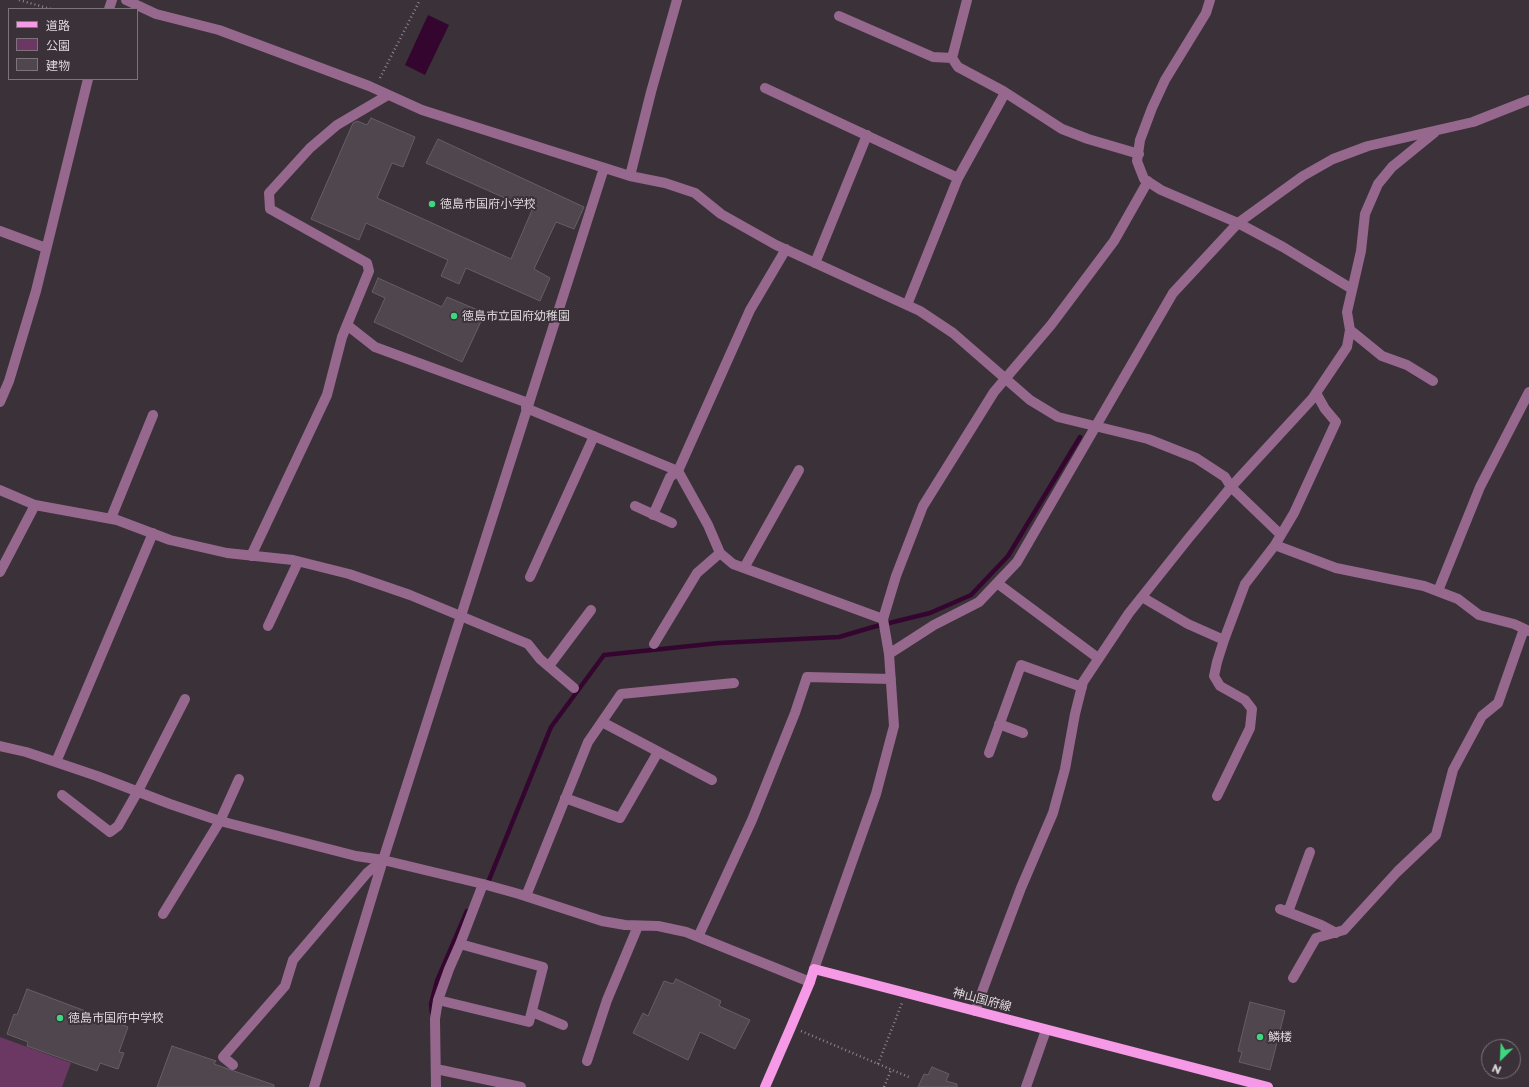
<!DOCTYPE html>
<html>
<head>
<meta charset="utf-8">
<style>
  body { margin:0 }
  #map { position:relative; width:1529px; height:1087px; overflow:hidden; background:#3b3139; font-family:Montserrat,"Noto Sans JP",sans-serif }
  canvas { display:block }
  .legend { position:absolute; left:8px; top:8px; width:130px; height:72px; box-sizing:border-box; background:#3b3139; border:1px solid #7c747a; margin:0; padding:5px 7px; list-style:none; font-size:12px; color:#ded8dc }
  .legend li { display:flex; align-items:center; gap:8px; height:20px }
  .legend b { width:20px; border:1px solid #7c747a }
  .north { position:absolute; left:1481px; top:1039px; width:40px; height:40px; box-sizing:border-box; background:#3b3139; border:1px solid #7c747a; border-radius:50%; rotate:204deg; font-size:11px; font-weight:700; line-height:16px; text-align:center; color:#ded8dc }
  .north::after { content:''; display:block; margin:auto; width:14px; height:18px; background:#3cd77e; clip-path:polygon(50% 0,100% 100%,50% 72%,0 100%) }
</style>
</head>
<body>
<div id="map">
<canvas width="1529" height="1087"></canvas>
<ul class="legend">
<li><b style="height:5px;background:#f699e6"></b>道路</li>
<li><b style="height:11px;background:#6a3862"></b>公園</li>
<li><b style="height:11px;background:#50464e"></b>建物</li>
</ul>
<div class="north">N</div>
</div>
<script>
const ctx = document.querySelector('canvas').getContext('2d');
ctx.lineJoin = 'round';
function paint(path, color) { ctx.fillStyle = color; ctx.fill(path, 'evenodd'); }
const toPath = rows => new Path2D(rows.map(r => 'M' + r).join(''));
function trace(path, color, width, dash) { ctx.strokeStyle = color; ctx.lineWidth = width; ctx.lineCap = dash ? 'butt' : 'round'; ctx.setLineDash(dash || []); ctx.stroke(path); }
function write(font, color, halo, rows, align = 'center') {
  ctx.font = font + ' Montserrat,"Noto Sans JP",sans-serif'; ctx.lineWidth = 4; ctx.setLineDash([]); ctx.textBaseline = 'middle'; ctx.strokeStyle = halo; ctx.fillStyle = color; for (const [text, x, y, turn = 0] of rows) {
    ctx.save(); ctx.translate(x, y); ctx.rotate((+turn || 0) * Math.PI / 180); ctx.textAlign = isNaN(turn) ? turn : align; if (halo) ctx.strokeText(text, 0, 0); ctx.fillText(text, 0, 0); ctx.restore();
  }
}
const green = toPath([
  [0,1037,71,1063,62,1087,0,1087]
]);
const water = toPath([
  [428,15,449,25,425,75,405,65]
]);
const stream = toPath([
  [489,880,551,727,604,655,719,643,839,637,873,627,930,613,971,595,1008,556,1080,437],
  [432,1013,431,1004,437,981,467,911]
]);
const building = toPath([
  [371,118,415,137,403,167,392,163,377,198,511,259,532,210,426,163,438,139,584,207,574,229,556,222,534,269,550,278,540,301,466,268,459,284,441,276,448,260,366,223,359,240,311,219,353,123,357,121,367,125,371,118],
  [378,278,442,307,447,297,485,313,462,362,374,322,385,298,372,292,378,278],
  [676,979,721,1001,719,1006,750,1020,735,1049,700,1032,688,1060,633,1033,643,1013,648,1016,664,981,673,984,676,979],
  [27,989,128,1027,119,1052,124,1053,118,1069,100,1063,97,1071,27,1046,28,1042,7,1034,14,1014,17,1015,27,989],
  [1250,1002,1285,1011,1270,1070,1239,1062,1242,1052,1238,1051,1250,1002],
  [172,1046,216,1061,214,1064,274,1085,274,1087,157,1087,172,1046],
  [932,1067,949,1074,946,1081,957,1084,957,1087,918,1087,924,1074,928,1075,932,1067]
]);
const path = toPath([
  [19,0,51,9],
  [380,78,420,0],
  [801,1031,911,1078],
  [878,1064,902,1003],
  [884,1087,891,1070]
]);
const minor = toPath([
  [126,0,156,14,219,30,369,86,422,110,630,176,665,183,695,193,721,214,776,245,920,311,953,333,1030,400,1058,417,1148,439,1196,458,1225,477,1231,487,1281,535],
  [967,0,952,58,958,67,1003,91,1062,129,1088,139,1139,154],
  [1210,0,1206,13,1165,80,1152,108,1140,140,1137,161,1144,179,1161,190,1238,223,1283,247,1352,289],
  [109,9,112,0],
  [839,16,933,57,952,58],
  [765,88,958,178,907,305],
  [630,176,651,92,677,0],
  [958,178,1005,93],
  [0,231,46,248],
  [815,263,867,135],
  [347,325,375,347,528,403],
  [1433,381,1407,365,1382,356,1350,330,1347,312,1361,251,1365,214,1378,184,1392,167,1435,132],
  [0,402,9,381,36,291,88,79],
  [526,408,678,471,708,525,720,553,733,564,883,619],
  [0,490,35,505,117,520,170,540,227,553,293,560,349,574,410,595,528,644,540,659,574,688],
  [635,506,672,523],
  [653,515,670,477,678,471,750,310,786,249],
  [111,518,153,415],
  [1275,545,1336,568,1424,586,1458,599,1479,615,1514,624,1529,631],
  [251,556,327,395,342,337,369,271,367,263,270,209,269,193,310,148,337,125,388,95],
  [744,568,799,470],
  [0,572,35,505],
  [530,577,594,436],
  [997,583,1098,658],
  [1438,591,1480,487,1529,392],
  [1142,597,1188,624,1224,640],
  [268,626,298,562],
  [654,644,697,573,720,553],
  [889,654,883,619,896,576,923,506,994,392,1051,325,1114,241,1148,181],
  [549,666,591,610],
  [602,722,712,780],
  [999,724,1023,733],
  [0,746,26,752,97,776,170,804,220,821,356,856,383,860,483,884,519,894,602,921,625,925,658,926,686,932,810,982],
  [989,753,1021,665,1082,687],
  [56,762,153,533],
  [62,795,110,832,118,826,138,791,185,699],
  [1217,796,1250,728,1252,709,1245,700,1220,686,1214,676,1217,662,1224,640,1245,584,1275,545,1294,513,1336,422,1325,409,1316,393],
  [565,798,620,818,658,752],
  [526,896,588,742,621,694,734,683],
  [1280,909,1321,925,1336,933],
  [1288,912,1310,852],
  [163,914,220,821,239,779],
  [698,937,752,820,795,713,807,677,891,679],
  [814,969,876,794,894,726,889,654,934,625,979,602,1017,562,1173,293,1238,223,1303,176,1333,159,1368,146,1473,122,1529,100],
  [1293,978,1316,938,1344,930,1397,872,1436,835,1453,770,1482,716,1498,703,1524,629],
  [438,1000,529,1022,543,967,460,944],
  [975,1011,993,962,1021,888,1053,813,1065,769,1075,714,1083,682,1129,613,1188,539,1231,487,1312,399,1347,347,1350,330],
  [532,1012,563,1025],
  [587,1061,607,1000,638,926],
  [233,1065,223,1057,285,986,293,960,367,873,383,860],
  [436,1069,521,1087],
  [314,1087,383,860,604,168],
  [436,1087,435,1019,438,1000,449,969,460,944,483,884],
  [1026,1087,1046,1030]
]);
const major = toPath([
  [765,1087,791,1027,810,982,814,969,1268,1087]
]);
const markers = [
  [432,204,4,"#3cd77e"],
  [454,316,4,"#3cd77e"],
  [60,1018,4,"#3cd77e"],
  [1260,1037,4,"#3cd77e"]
];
const poiNames = [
  ["徳島市国府小学校",440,204],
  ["徳島市立国府幼稚園",462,316],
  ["徳島市国府中学校",68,1018],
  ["鱗楼",1268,1037]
];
const streetNames = [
  ["神山国府線",982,1000,15]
];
paint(green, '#6a3862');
paint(water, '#34062f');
trace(stream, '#34062f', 4.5);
paint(building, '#50464e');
trace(building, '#685d65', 1);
trace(path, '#8e868c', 2.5, [1, 3]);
trace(minor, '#96688e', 10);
trace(major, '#f699e6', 10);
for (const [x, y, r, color] of markers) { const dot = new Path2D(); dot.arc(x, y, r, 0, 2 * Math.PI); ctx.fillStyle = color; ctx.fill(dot); trace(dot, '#3b3139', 1.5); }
write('12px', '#ded8dc', '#3b3139', poiNames, 'left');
write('12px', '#ded8dc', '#3b3139', streetNames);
</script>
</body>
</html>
